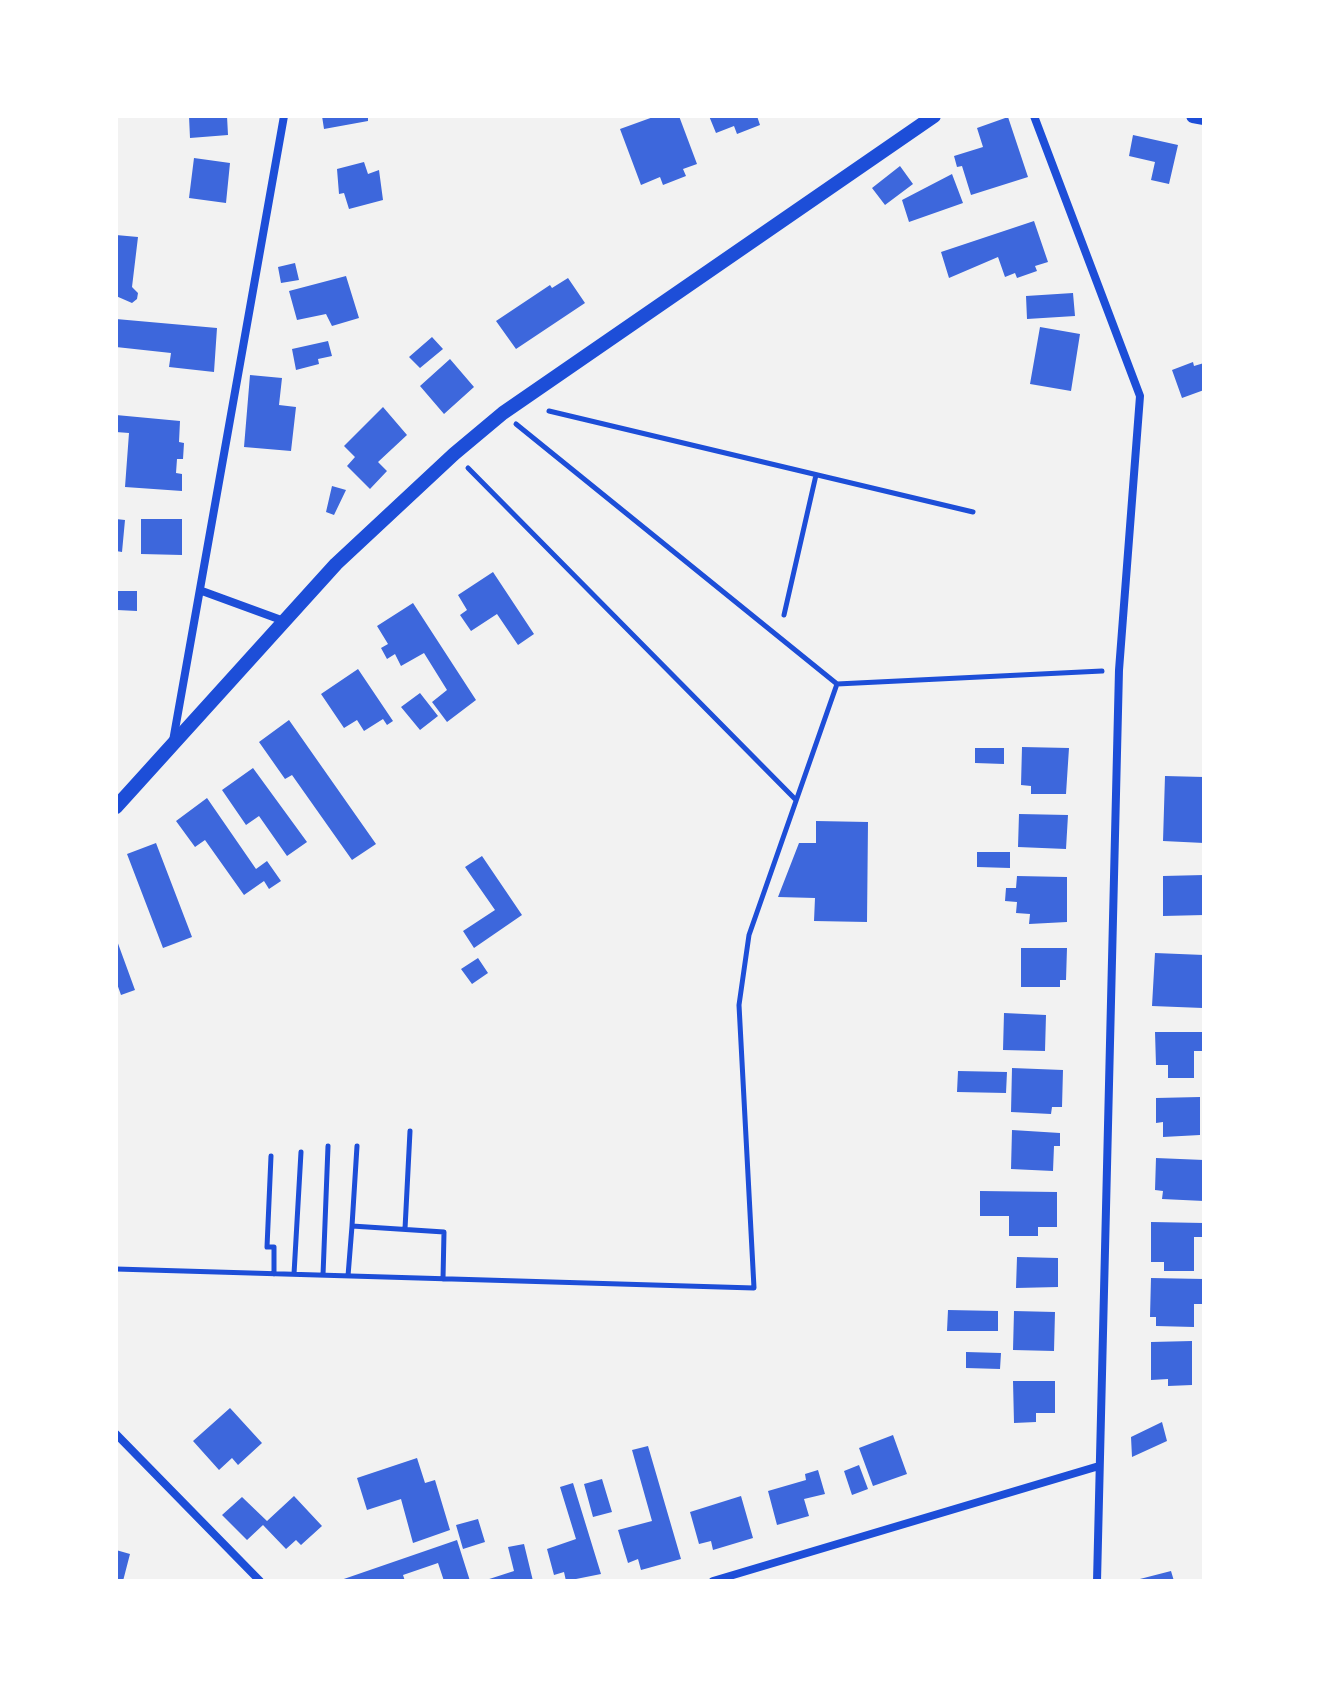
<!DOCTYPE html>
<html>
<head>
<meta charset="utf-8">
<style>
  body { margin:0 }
  #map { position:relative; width:1320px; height:1697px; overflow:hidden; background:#f2f2f2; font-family:"Sofia Sans Condensed",sans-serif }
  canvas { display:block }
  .frame { position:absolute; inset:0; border:118px solid #fff; pointer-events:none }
</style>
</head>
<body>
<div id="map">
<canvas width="1320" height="1697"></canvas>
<div class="frame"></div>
</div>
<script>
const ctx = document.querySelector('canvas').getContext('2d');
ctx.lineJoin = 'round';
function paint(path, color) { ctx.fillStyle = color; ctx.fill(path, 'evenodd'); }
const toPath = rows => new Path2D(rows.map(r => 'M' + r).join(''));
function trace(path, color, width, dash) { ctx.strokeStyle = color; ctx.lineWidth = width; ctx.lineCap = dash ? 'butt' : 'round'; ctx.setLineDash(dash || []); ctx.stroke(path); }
const building = toPath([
  [189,116,227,116,228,135,190,138],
  [322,116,368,116,368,121,324,129],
  [656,116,679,116,697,164,683,169,686,176,663,185,660,177,641,185,620,129],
  [709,116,757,116,760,125,737,134,734,126,716,133],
  [1008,117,1028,177,971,195,962,166,957,167,954,156,983,147,977,128],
  [1133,135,1178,145,1169,184,1151,180,1155,162,1129,156],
  [194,158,230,163,226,203,189,198],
  [364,162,368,174,379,170,383,200,349,209,344,193,339,194,337,169],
  [900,166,913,184,885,205,872,188],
  [952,174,963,203,909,222,902,200],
  [1034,221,1048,262,1035,266,1037,271,1017,278,1015,273,1005,277,998,257,949,278,941,252],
  [116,235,138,237,132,287,138,293,137,299,132,303,116,296],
  [295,263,299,280,281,283,278,267],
  [346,276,359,318,332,326,326,314,297,320,289,291],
  [568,278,585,303,516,349,496,321,550,285,552,288],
  [1073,293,1075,316,1027,319,1026,296],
  [116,319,217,328,214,372,169,367,171,353,116,347],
  [1040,327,1080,334,1071,391,1030,384],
  [432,337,443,349,420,368,409,357],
  [328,341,332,356,318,359,319,364,296,370,292,349],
  [450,359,474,387,444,414,420,386],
  [1193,362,1194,366,1204,363,1204,390,1182,398,1172,370],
  [250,375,282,378,279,405,296,407,291,451,244,447],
  [383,407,407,435,378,462,387,471,370,489,347,466,355,457,344,446],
  [116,415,180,421,179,442,184,443,183,459,177,459,176,473,182,474,182,491,125,487,129,433,116,432],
  [332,486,346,490,334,515,326,512],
  [116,519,125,520,122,552,116,551],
  [141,519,182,519,182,555,141,554],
  [493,572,534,634,518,645,497,614,471,631,460,615,467,610,458,595],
  [117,591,137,591,137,611,117,610],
  [413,603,476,700,447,722,432,702,447,690,424,653,401,666,395,654,387,659,381,648,388,644,377,626],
  [358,669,393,721,387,725,383,719,364,731,357,720,344,728,321,694],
  [420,693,438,716,420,730,401,707],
  [289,720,376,844,352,860,292,775,285,779,259,742],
  [1022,747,1069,748,1066,794,1031,794,1031,786,1021,785],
  [975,748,1004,748,1004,764,975,763],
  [253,768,307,842,287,856,259,816,246,825,222,790],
  [1165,776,1204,777,1204,843,1163,841],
  [207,798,256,869,267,861,281,881,269,889,264,881,244,895,205,840,195,847,176,821],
  [1019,814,1068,815,1066,849,1018,847],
  [816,821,868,822,867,922,814,921,815,898,778,897,799,843,816,843],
  [156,843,192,937,163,948,127,854],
  [977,852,1010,852,1010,868,977,867],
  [482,856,522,915,474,948,463,931,495,910,465,867],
  [1204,875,1204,915,1163,916,1163,876],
  [1017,876,1067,877,1067,922,1029,924,1030,914,1016,913,1017,902,1005,901,1006,888,1016,888],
  [116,938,135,990,121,995,116,981],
  [1021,948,1067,948,1066,980,1060,980,1060,987,1021,987],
  [1155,953,1204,955,1203,1008,1152,1006],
  [478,958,488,973,472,984,461,969],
  [1004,1013,1046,1015,1045,1051,1003,1050],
  [1155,1032,1204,1032,1204,1051,1194,1051,1194,1078,1168,1078,1168,1065,1156,1065],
  [1012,1068,1063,1070,1062,1107,1052,1107,1051,1114,1011,1112],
  [958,1071,1007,1072,1006,1093,957,1092],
  [1200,1097,1200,1135,1163,1137,1163,1122,1156,1123,1156,1098],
  [1012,1130,1060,1133,1060,1146,1054,1146,1053,1171,1011,1169],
  [1156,1158,1204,1160,1204,1201,1162,1199,1163,1191,1155,1190],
  [980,1191,1057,1192,1057,1227,1038,1227,1038,1236,1009,1236,1009,1216,980,1216],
  [1151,1222,1204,1223,1204,1237,1194,1237,1194,1271,1164,1271,1164,1262,1151,1262],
  [1017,1257,1058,1258,1058,1287,1016,1288],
  [1151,1278,1204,1279,1204,1304,1194,1304,1194,1327,1156,1326,1156,1317,1150,1317],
  [948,1310,998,1311,998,1331,947,1331],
  [1014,1311,1055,1312,1054,1351,1013,1350],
  [1192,1341,1192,1385,1168,1386,1168,1379,1151,1380,1151,1342],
  [966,1352,1001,1353,1000,1369,966,1368],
  [1013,1381,1055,1381,1055,1413,1036,1413,1036,1422,1014,1423],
  [230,1408,262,1443,238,1465,232,1458,219,1470,193,1441],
  [1162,1422,1167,1441,1132,1457,1131,1437],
  [893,1435,907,1474,873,1486,859,1448],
  [648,1446,681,1559,641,1570,638,1559,628,1563,618,1530,652,1521,632,1450],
  [417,1458,425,1483,435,1480,450,1530,413,1543,401,1499,367,1510,357,1478],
  [859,1465,868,1489,852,1495,844,1471],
  [818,1470,825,1494,804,1499,809,1516,777,1525,768,1491,806,1480,805,1474],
  [602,1479,612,1512,593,1517,584,1484],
  [573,1483,601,1574,566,1581,564,1572,554,1575,547,1549,576,1539,560,1487],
  [294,1496,322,1526,301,1545,296,1540,286,1549,263,1525,247,1540,222,1515,242,1497,267,1521],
  [741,1496,753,1538,713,1550,711,1541,699,1544,690,1512],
  [478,1519,485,1542,463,1549,456,1525],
  [457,1540,470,1581,444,1581,438,1563,403,1575,405,1581,338,1581],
  [524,1544,533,1581,483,1581,514,1571,508,1547],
  [116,1550,130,1554,123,1581,116,1581],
  [1171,1571,1174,1581,1137,1581,1136,1580]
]);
const path = toPath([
  [549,411,973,512],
  [468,468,796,800],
  [784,615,816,475],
  [837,684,1102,671],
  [271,1156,267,1247,274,1247,274,1274],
  [352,1226,357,1146],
  [405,1229,410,1131],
  [116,1269,754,1288,739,1005,749,935,837,684,516,424],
  [294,1274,301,1152],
  [323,1275,328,1146],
  [348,1276,352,1226,444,1232,443,1279]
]);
const minor = toPath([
  [1034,116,1140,396,1119,670,1097,1581],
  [202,591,284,621],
  [173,741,284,116],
  [116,1434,260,1581],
  [713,1581,1099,1466]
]);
const tertiary = toPath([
  [1193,116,1204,118],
  [116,807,336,564,454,454,503,413,934,116]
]);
paint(building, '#3d67dc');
trace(path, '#1d4ed8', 5);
trace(minor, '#1d4ed8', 8);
trace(tertiary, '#1d4ed8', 14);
</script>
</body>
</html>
